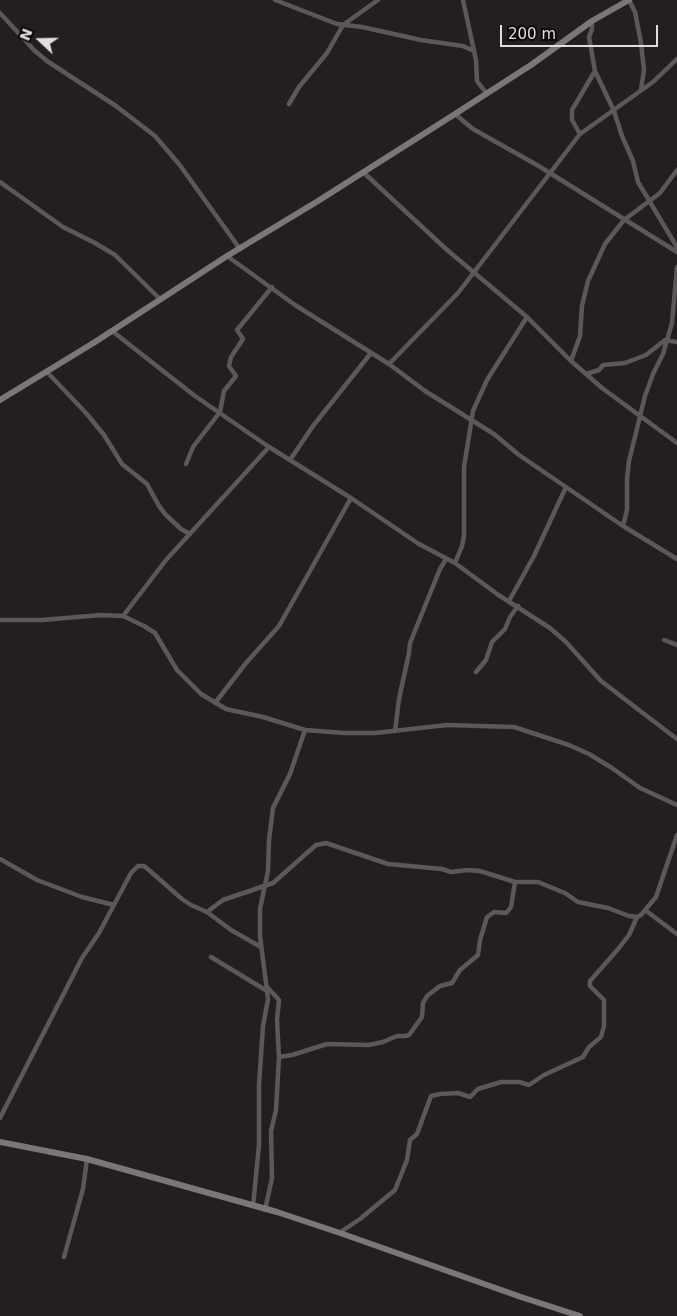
<!DOCTYPE html>
<html>
<head>
<meta charset="utf-8">
<style>
  body { margin:0 }
  #map { position:relative; width:677px; height:1316px; overflow:hidden; background:#241e22; font-family:"DejaVu Sans",sans-serif }
  canvas { display:block }
  .north { position:absolute; left:15px; top:15px; width:50px; height:50px; -webkit-text-stroke:4px #0c090b; paint-order:stroke; rotate:291deg; font-size:14px; font-weight:700; line-height:20px; text-align:center; color:#e2dee0 }
  .north::after { content:''; display:block; margin:auto; width:18px; height:22px; background:#e2dee0; clip-path:polygon(50% 0,100% 100%,50% 72%,0 100%) }
  .scale { position:absolute; left:500px; top:25px; width:158px; height:22px; box-sizing:border-box; border:2px solid #e2dee0; border-top:0; padding-left:6px; font-size:15px; line-height:18px; white-space:nowrap; color:#e2dee0; -webkit-text-stroke:4px #0c090b; paint-order:stroke }
</style>
</head>
<body>
<div id="map">
<canvas width="677" height="1316"></canvas>
<div class="north">N</div>
<div class="scale">200 m</div>
</div>
<script>
const ctx = document.querySelector('canvas').getContext('2d');
ctx.lineJoin = 'round';
const toPath = rows => new Path2D(rows.map(r => 'M' + r).join(''));
function trace(path, color, width, dash) { ctx.strokeStyle = color; ctx.lineWidth = width; ctx.lineCap = dash ? 'butt' : 'round'; ctx.setLineDash(dash || []); ctx.stroke(path); }
const minor = toPath([
  [275,0,337,24,362,27,421,40,463,46,474,51],
  [463,0,476,60,477,81,487,94],
  [629,0,635,12,641,43,644,70,641,89],
  [0,13,34,50,47,61,116,106,155,136,179,164,240,249],
  [592,21,592,29,589,37,595,71,614,111,622,136,633,161,638,182,677,247],
  [289,104,299,87,327,53,343,25,378,0],
  [455,114,473,129,537,165,677,252],
  [580,134,572,120,572,110,595,71],
  [363,172,446,249,527,317,571,361,602,388,677,443],
  [0,182,63,227,95,243,115,255,160,299],
  [227,256,295,305,389,364,425,391,494,434,519,455,623,526,677,559],
  [112,331,195,396,269,447,351,498,419,544,455,563,497,594,550,628,566,642,601,681,677,739],
  [571,361,580,336,582,306,588,281,605,244,624,220,660,193,677,170],
  [389,364,458,293,580,134,653,82,677,59],
  [47,372,86,413,104,435,122,464,147,484,159,506,166,515,181,529,190,534],
  [586,374,599,370,603,365,625,363,646,355,665,340,677,342],
  [290,460,313,426,371,353],
  [186,464,193,447,220,412,224,391,236,376,229,366,231,357,243,339,237,330,272,287],
  [623,526,627,510,627,479,629,461,645,396,653,374,663,354,672,323,677,267],
  [455,563,462,546,464,536,464,467,473,411,487,380,527,317],
  [509,601,534,556,566,487],
  [123,616,166,560,269,447],
  [0,620,42,620,101,615,123,616,144,626,155,633,177,670,201,694,226,709,263,717,305,730,344,733,375,733,447,725,514,727,569,745,589,754,612,768,640,788,677,805],
  [664,640,677,645],
  [476,672,486,660,492,642,505,629,510,617,518,606],
  [215,703,246,663,279,626,351,498],
  [395,731,399,699,409,653,410,643,440,569,446,559],
  [0,859,37,880,82,897,114,905],
  [645,910,677,934],
  [207,912,223,900,273,883,316,845,326,843,388,864,442,869,451,872,467,870,480,871,515,882,538,882,565,893,578,902,608,908,629,916,637,917,641,915,656,897,677,835],
  [211,957,267,991],
  [279,1057,292,1055,327,1044,369,1045,383,1042,397,1036,405,1036,409,1035,422,1017,423,1003,427,996,440,986,452,983,460,970,478,955,480,940,487,917,494,912,506,913,508,911,511,907,515,882],
  [0,1118,82,958,99,933,131,873,138,866,144,866,150,871,182,899,191,905,207,912,231,930,261,947],
  [253,1206,259,1145,259,1085,263,1026,268,999,260,936,260,909,268,871,269,840,273,808,290,774,305,730],
  [265,1210,272,1178,271,1131,276,1110,279,1057,277,1020,279,1000,267,987],
  [339,1233,360,1219,395,1190,407,1160,410,1140,417,1134,431,1096,440,1094,458,1093,470,1097,478,1089,501,1082,519,1082,529,1085,544,1075,583,1057,589,1047,601,1037,604,1026,604,1000,590,986,590,981,619,948,629,935,637,917],
  [64,1257,83,1189,87,1159]
]);
const secondary = toPath([
  [0,400,95,342,227,256,318,201,455,114,531,65,592,21,629,0],
  [0,1142,87,1159,277,1212,343,1234,521,1297,580,1316]
]);
trace(minor, '#5b5859', 4.5);
trace(secondary, '#7b7779', 6);
</script>
</body>
</html>
